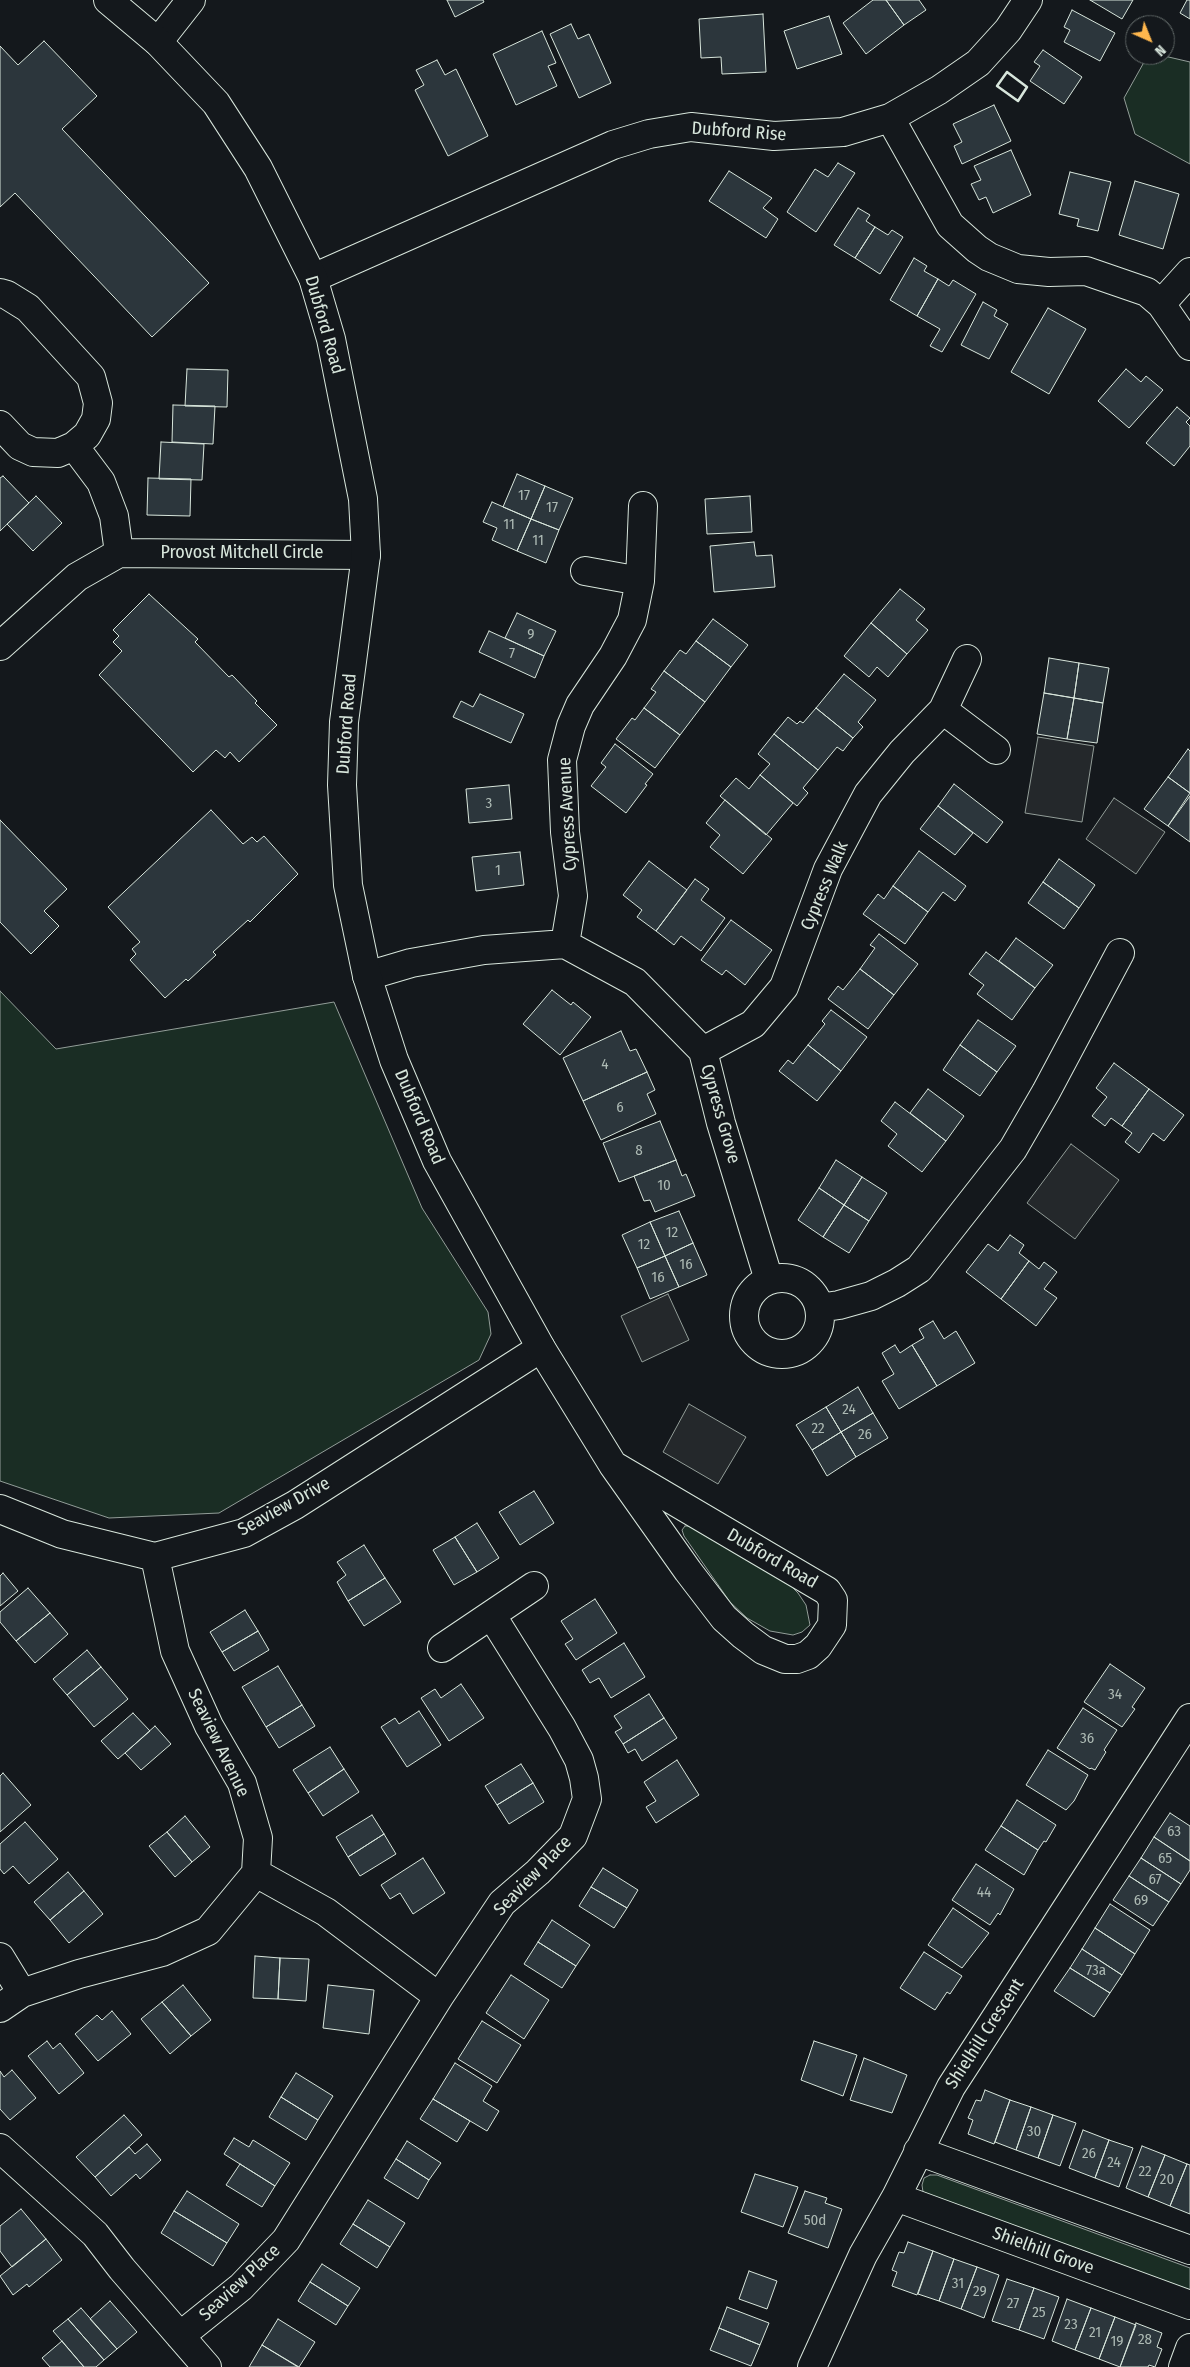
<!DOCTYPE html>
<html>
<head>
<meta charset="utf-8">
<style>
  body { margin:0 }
  #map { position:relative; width:1190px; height:2367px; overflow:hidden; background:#14181c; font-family:"Fira Sans Condensed",sans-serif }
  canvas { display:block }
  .north { position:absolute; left:1125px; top:15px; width:50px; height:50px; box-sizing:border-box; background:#14181c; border:1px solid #626a69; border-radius:50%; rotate:136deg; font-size:14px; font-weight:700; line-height:20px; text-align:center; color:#d8e6dc }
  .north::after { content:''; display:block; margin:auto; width:18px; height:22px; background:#ffb74d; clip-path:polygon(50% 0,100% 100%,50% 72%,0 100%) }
</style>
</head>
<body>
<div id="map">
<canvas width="1190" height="2367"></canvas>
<div class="north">N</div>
</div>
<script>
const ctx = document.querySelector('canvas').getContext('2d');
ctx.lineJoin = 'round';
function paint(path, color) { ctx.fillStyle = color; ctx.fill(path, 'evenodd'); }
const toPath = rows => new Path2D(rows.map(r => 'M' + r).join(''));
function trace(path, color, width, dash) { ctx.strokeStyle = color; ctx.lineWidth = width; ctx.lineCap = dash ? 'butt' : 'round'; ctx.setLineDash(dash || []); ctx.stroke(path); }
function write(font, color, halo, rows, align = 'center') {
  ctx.font = font + ' "Fira Sans Condensed",sans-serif'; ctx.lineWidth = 4; ctx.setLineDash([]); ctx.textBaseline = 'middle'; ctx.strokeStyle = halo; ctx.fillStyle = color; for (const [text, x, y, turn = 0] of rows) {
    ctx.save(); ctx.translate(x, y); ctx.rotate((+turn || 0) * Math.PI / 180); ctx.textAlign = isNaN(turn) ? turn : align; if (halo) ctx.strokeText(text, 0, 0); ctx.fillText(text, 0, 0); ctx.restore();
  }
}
const green = toPath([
  [1148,55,1160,55,1190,62,1190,164,1135,134,1124,98,1148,55],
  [0,991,56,1049,334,1002,422,1208,488,1312,491,1334,479,1360,219,1513,109,1518,0,1481,0,991],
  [685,1526,692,1526,785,1580,798,1593,806,1605,810,1625,802,1632,793,1635,770,1631,747,1618,730,1602,684,1536,682,1530,685,1526],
  [930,2175,937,2175,1190,2268,1190,2290,929,2197,923,2192,922,2185,924,2178,930,2175]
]);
const parking = toPath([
  [1038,737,1094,746,1082,822,1025,813,1038,737],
  [1114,798,1165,832,1136,874,1086,839,1114,798],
  [1071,1144,1119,1180,1075,1239,1027,1203,1071,1144],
  [668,1294,689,1340,642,1362,621,1316,668,1294],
  [689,1404,746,1437,718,1484,663,1452,689,1404]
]);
const building = toPath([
  [447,0,483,0,484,2,455,17,447,0],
  [873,0,886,0,904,25,866,54,843,23,873,0],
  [886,0,919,0,926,10,904,25,886,0],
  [1090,0,1133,0,1122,19,1090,0],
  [1187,0,1190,0,1190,19,1180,13,1187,0],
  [1072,10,1115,33,1100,61,1064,42,1070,30,1064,27,1072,10],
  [763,14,766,72,722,74,721,57,701,58,699,19,763,14],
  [829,16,842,54,797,69,784,31,829,16],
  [571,24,578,39,589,34,611,83,579,98,550,34,571,24],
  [542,31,556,63,548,66,557,86,516,105,493,54,542,31],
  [44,41,97,96,62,129,209,283,152,337,15,193,0,207,0,46,18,65,44,41],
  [1043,50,1082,77,1064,104,1030,81,1040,66,1034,62,1043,50],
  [437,60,445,75,456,69,488,136,448,156,415,90,424,85,416,70,437,60],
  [994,105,1011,141,962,164,954,146,962,142,953,124,994,105],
  [1011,150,1031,195,993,213,986,197,979,200,971,184,981,180,974,166,1011,150],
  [838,163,855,173,816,232,787,212,815,169,828,177,838,163],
  [729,171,772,198,763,208,778,219,766,238,709,201,729,171],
  [1070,172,1111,182,1098,231,1077,226,1079,219,1059,214,1070,172],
  [1135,181,1179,194,1163,249,1119,235,1135,181],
  [858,208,870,215,866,221,875,227,855,258,834,245,858,208],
  [875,227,888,235,892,230,903,237,880,274,855,258,875,227],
  [914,258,927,266,924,271,938,279,917,316,890,300,914,258],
  [938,279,949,286,953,280,976,294,942,352,930,346,940,329,917,316,938,279],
  [983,302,997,310,994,316,1008,324,989,359,961,345,983,302],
  [1048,308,1086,329,1049,394,1011,372,1048,308],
  [187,369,228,370,227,407,185,406,187,369],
  [1126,369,1141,382,1146,376,1163,390,1129,428,1098,401,1126,369],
  [173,405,215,406,213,444,172,442,173,405],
  [1177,407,1190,418,1186,422,1190,426,1190,446,1174,466,1146,443,1177,407],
  [161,442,204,444,202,480,159,479,161,442],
  [517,474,545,486,531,519,503,507,517,474],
  [3,476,29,503,0,531,0,478,3,476],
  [148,478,191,479,190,516,147,515,148,478],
  [545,486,573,498,559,530,531,519,545,486],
  [36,496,62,523,33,551,7,524,36,496],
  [750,496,752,532,707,534,705,499,750,496],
  [492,502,531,519,517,551,492,540,497,528,483,522,492,502],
  [531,519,559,530,546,563,517,551,531,519],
  [754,542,756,556,772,555,775,587,714,592,710,546,754,542],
  [900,589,925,609,916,620,928,630,907,654,871,623,900,589],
  [149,594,198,639,195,642,229,677,232,675,257,701,255,703,277,725,239,762,230,752,225,758,216,750,193,772,99,675,122,651,113,642,119,636,113,630,149,594],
  [517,613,556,631,544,656,505,638,517,613],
  [713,619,748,645,731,667,696,641,713,619],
  [871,623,907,654,888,677,877,667,869,677,844,656,871,623],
  [489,631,544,656,535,678,479,652,489,631],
  [696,641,731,667,705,702,664,671,680,650,686,654,696,641],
  [1049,658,1079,663,1074,698,1044,693,1049,658],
  [1079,663,1109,668,1103,703,1074,698,1079,663],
  [664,671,705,702,680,735,644,708,656,692,651,689,664,671],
  [844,674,876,700,858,722,863,727,853,738,816,708,844,674],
  [1044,693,1074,698,1067,739,1037,734,1044,693],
  [480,694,524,714,511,743,453,717,461,701,473,707,480,694],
  [1074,698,1103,703,1097,743,1067,739,1074,698],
  [644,708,680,735,655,768,616,739,632,718,635,720,644,708],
  [816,708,853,738,843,751,837,747,818,770,774,734,788,717,797,724,800,721,803,723,816,708],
  [774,734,818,770,803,788,808,793,797,806,760,775,770,764,758,754,774,734],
  [615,744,653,774,645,784,647,785,626,813,591,786,606,767,601,763,615,744],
  [1188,749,1190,751,1190,793,1168,777,1188,749],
  [760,775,793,803,766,835,720,796,736,778,749,789,760,775],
  [1168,777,1190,793,1168,826,1144,809,1168,777],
  [954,784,1003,822,987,843,938,806,954,784],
  [509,785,512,819,469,823,466,789,509,785],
  [1190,796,1190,842,1168,826,1190,796],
  [725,800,772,839,743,874,710,847,720,835,706,823,725,800],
  [938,806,973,833,955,855,920,829,938,806],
  [211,810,243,844,252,837,257,842,264,836,298,874,250,922,248,920,213,952,216,955,188,981,186,979,165,998,130,960,136,954,132,949,140,942,108,907,211,810],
  [0,820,67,889,44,911,59,926,31,954,0,922,0,820],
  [919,851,966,886,955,901,943,892,928,912,893,886,919,851],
  [520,852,524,885,476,891,472,857,520,852],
  [1059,859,1095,885,1079,908,1043,882,1059,859],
  [649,861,687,890,656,931,637,917,642,910,623,895,649,861],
  [695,879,709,889,701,900,725,918,701,951,681,936,674,945,656,931,695,879],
  [1043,882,1079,908,1064,929,1028,903,1043,882],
  [893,886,928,912,905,944,863,914,878,894,884,899,893,886],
  [731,920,772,950,745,985,726,970,722,975,701,960,731,920],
  [879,934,918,964,894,995,860,969,875,948,870,945,879,934],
  [1016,938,1053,965,1035,988,999,961,1016,938],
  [986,952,1035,988,1012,1020,977,994,984,985,969,974,986,952],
  [860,969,894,995,868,1029,828,999,838,986,843,990,860,969],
  [552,990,571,1005,573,1002,591,1017,560,1055,523,1024,552,990],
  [831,1010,867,1037,841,1071,808,1045,825,1024,822,1021,831,1010],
  [978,1020,1016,1046,997,1072,960,1045,978,1020],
  [621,1031,630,1051,636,1049,647,1072,583,1101,563,1058,621,1031],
  [808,1045,841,1071,817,1101,779,1071,788,1060,793,1064,808,1045],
  [960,1045,997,1072,980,1096,943,1070,960,1045],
  [1114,1063,1149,1089,1122,1126,1111,1118,1105,1126,1092,1116,1107,1097,1096,1088,1114,1063],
  [647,1072,655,1090,647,1094,656,1114,601,1140,583,1101,647,1072],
  [928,1089,964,1116,946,1141,910,1113,928,1089],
  [1149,1089,1184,1115,1164,1141,1153,1133,1139,1153,1125,1142,1132,1133,1122,1126,1149,1089],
  [895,1102,946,1141,922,1172,888,1146,897,1134,881,1121,895,1102],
  [660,1121,676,1160,619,1182,603,1143,660,1121],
  [676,1160,682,1176,686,1174,695,1196,655,1212,650,1200,644,1201,634,1176,676,1160],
  [836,1160,862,1177,844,1205,819,1188,836,1160],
  [862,1177,887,1193,869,1221,844,1205,862,1177],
  [819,1188,844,1205,823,1237,798,1220,819,1188],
  [844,1205,869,1221,849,1253,823,1237,844,1205],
  [679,1211,693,1243,665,1256,650,1222,679,1211],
  [650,1222,665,1256,637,1268,622,1235,650,1222],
  [1010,1235,1024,1245,1019,1253,1029,1261,1001,1299,966,1272,988,1244,998,1251,1010,1235],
  [693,1243,707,1275,679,1287,665,1256,693,1243],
  [665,1256,679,1287,650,1299,637,1268,665,1256],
  [1029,1261,1039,1269,1044,1262,1057,1272,1044,1289,1057,1298,1036,1326,1001,1299,1029,1261],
  [933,1321,944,1339,956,1331,975,1363,937,1386,912,1345,924,1338,919,1329,933,1321],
  [895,1345,900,1353,912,1345,937,1386,899,1409,882,1381,894,1374,882,1353,895,1345],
  [858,1387,873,1413,841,1432,826,1407,858,1387],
  [826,1407,841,1432,812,1450,796,1425,826,1407],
  [873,1413,888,1438,856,1457,841,1432,873,1413],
  [841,1432,856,1457,827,1476,812,1450,841,1432],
  [534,1491,554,1523,520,1545,499,1512,534,1491],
  [477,1523,499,1558,477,1572,455,1537,477,1523],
  [455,1537,477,1572,454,1585,433,1550,455,1537],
  [364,1545,385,1578,348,1601,337,1582,346,1575,337,1562,364,1545],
  [3,1573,18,1591,0,1606,0,1576,3,1573],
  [385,1578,401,1602,364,1626,348,1601,385,1578],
  [28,1588,50,1613,16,1641,0,1622,0,1612,28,1588],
  [595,1599,617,1633,576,1660,565,1644,573,1639,561,1621,595,1599],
  [245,1610,258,1631,222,1652,210,1632,245,1610],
  [50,1613,68,1634,35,1663,16,1641,50,1613],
  [258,1631,269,1650,234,1671,222,1652,258,1631],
  [624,1643,645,1677,611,1698,599,1678,590,1683,582,1670,624,1643],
  [87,1650,101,1667,67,1695,53,1679,87,1650],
  [1110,1664,1145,1688,1132,1707,1135,1709,1122,1727,1084,1702,1110,1664],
  [278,1666,302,1705,266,1727,242,1687,278,1666],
  [101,1667,128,1699,94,1727,67,1695,101,1667],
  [461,1684,484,1718,449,1741,421,1698,435,1689,441,1698,461,1684],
  [649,1694,664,1718,623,1744,615,1732,622,1728,614,1716,649,1694],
  [302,1705,315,1726,279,1748,266,1727,302,1705],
  [1083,1708,1117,1730,1104,1750,1106,1752,1095,1770,1091,1768,1090,1769,1057,1748,1083,1708],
  [419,1711,441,1745,407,1767,381,1727,395,1718,399,1724,419,1711],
  [133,1713,150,1731,118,1759,101,1741,133,1713],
  [664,1718,677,1738,642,1761,635,1749,628,1753,623,1744,664,1718],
  [155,1726,171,1744,141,1770,125,1753,155,1726],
  [330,1747,344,1769,308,1793,293,1770,330,1747],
  [1048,1750,1088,1775,1074,1801,1066,1810,1026,1785,1048,1750],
  [677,1760,699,1795,656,1823,646,1807,656,1801,644,1782,677,1760],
  [521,1764,533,1783,497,1805,485,1786,521,1764],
  [344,1769,359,1792,323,1816,308,1793,344,1769],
  [3,1773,31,1805,0,1832,0,1776,3,1773],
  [533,1783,544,1802,509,1824,497,1805,533,1783],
  [1017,1800,1056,1825,1046,1842,1044,1841,1038,1850,1001,1826,1017,1800],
  [1170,1813,1190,1826,1190,1861,1154,1837,1170,1813],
  [372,1815,384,1834,348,1857,336,1837,372,1815],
  [185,1816,210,1847,192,1862,167,1832,185,1816],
  [25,1822,58,1859,29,1884,13,1866,4,1874,0,1869,0,1844,25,1822],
  [1001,1826,1038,1850,1024,1875,985,1850,1001,1826],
  [167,1832,192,1862,175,1877,149,1846,167,1832],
  [384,1834,396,1854,360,1876,348,1857,384,1834],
  [1154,1837,1190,1861,1190,1870,1181,1884,1141,1858,1154,1837],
  [423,1858,445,1893,413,1914,400,1893,390,1899,381,1885,423,1858],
  [1141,1858,1181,1884,1169,1902,1129,1876,1141,1858],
  [976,1864,1014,1889,1000,1915,998,1913,990,1925,952,1900,976,1864],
  [603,1868,638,1890,627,1908,591,1887,603,1868],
  [68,1872,84,1891,50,1920,34,1902,68,1872],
  [1129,1876,1169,1902,1153,1926,1113,1900,1129,1876],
  [591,1887,627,1908,614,1928,579,1906,591,1887],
  [84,1891,103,1914,69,1943,50,1920,84,1891],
  [1110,1904,1150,1930,1135,1954,1095,1928,1110,1904],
  [953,1908,989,1933,962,1968,928,1945,953,1908],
  [552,1920,590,1945,576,1966,538,1942,552,1920],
  [1095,1928,1135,1954,1122,1975,1082,1949,1095,1928],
  [538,1942,576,1966,562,1988,524,1964,538,1942],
  [1082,1949,1122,1975,1110,1993,1070,1968,1082,1949],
  [924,1952,962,1976,950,1994,947,1992,935,2010,900,1988,924,1952],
  [255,1956,280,1958,278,1999,253,1998,255,1956],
  [280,1958,309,1959,306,2001,278,1999,280,1958],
  [1070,1968,1110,1993,1094,2017,1054,1991,1070,1968],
  [511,1975,549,2000,524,2039,486,2013,511,1975],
  [183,1985,211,2020,191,2036,162,2002,183,1985],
  [328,1985,374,1990,369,2034,323,2028,328,1985],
  [162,2002,191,2036,170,2054,141,2019,162,2002],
  [112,2011,131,2034,98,2061,75,2034,97,2015,102,2020,112,2011],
  [482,2021,521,2045,497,2083,458,2059,482,2021],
  [47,2041,53,2049,60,2043,84,2073,59,2094,28,2056,47,2041],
  [814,2041,857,2055,843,2096,801,2080,814,2041],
  [864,2058,907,2075,892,2113,850,2100,864,2058],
  [455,2063,492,2086,483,2101,499,2111,487,2131,433,2099,455,2063],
  [12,2070,36,2098,10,2120,0,2109,0,2071,4,2077,12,2070],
  [296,2073,333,2096,318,2120,281,2097,296,2073],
  [985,2090,1010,2100,994,2144,968,2134,973,2120,968,2118,976,2100,981,2101,985,2090],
  [281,2097,318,2120,306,2140,269,2117,281,2097],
  [433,2099,470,2121,457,2142,420,2119,433,2099],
  [1010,2100,1031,2107,1016,2150,995,2142,1010,2100],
  [1031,2107,1053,2115,1038,2158,1016,2150,1031,2107],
  [124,2115,142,2135,95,2177,76,2157,124,2115],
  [1053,2115,1076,2123,1060,2166,1038,2158,1053,2115],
  [1083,2130,1109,2140,1095,2178,1069,2168,1083,2130],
  [234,2138,249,2147,253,2140,290,2163,275,2186,224,2154,234,2138],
  [1109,2140,1133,2148,1119,2187,1095,2178,1109,2140],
  [407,2141,441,2163,429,2180,396,2159,407,2141],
  [147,2144,161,2160,140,2179,136,2174,111,2196,95,2177,129,2147,135,2154,147,2144],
  [1142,2146,1165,2155,1148,2197,1126,2188,1142,2146],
  [1165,2155,1187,2164,1170,2206,1148,2197,1165,2155],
  [396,2159,429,2180,418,2199,384,2178,396,2159],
  [240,2164,275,2186,262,2207,226,2185,240,2164],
  [1187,2164,1190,2165,1190,2214,1170,2206,1187,2164],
  [755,2174,798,2187,783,2227,741,2212,755,2174],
  [187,2191,239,2224,227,2243,174,2211,187,2191],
  [805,2191,827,2198,825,2203,842,2209,828,2248,788,2233,805,2191],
  [368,2200,405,2223,390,2247,353,2224,368,2200],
  [21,2209,46,2239,12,2267,0,2251,0,2226,21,2209],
  [174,2211,227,2243,213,2266,161,2233,174,2211],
  [353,2224,390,2247,377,2268,340,2244,353,2224],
  [46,2239,62,2260,29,2287,27,2284,13,2295,0,2276,46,2239],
  [908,2242,933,2251,917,2295,892,2286,897,2272,892,2270,899,2252,904,2253,908,2242],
  [933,2251,954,2259,939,2301,918,2294,933,2251],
  [954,2259,977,2267,961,2309,939,2301,954,2259],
  [322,2264,360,2288,348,2306,310,2282,322,2264],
  [977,2267,999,2275,984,2318,961,2309,977,2267],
  [749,2271,777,2281,767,2309,739,2299,749,2271],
  [1007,2279,1034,2288,1019,2330,992,2321,1007,2279],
  [310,2282,348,2306,336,2325,298,2301,310,2282],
  [1034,2288,1059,2297,1044,2339,1019,2330,1034,2288],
  [1067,2299,1091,2308,1075,2350,1052,2341,1067,2299],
  [110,2301,137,2332,117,2349,90,2319,110,2301],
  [727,2307,769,2323,760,2345,719,2328,727,2307],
  [81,2308,117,2349,104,2360,68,2319,81,2308],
  [1091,2308,1115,2317,1099,2359,1075,2350,1091,2308],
  [1115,2317,1136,2325,1120,2367,1099,2359,1115,2317],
  [68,2319,104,2360,96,2367,84,2367,53,2331,68,2319],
  [278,2319,315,2342,299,2367,262,2345,278,2319],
  [1136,2323,1162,2333,1157,2347,1162,2349,1155,2367,1149,2365,1148,2367,1120,2367,1136,2323],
  [719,2328,760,2345,751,2366,710,2350,719,2328],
  [62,2341,84,2367,50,2367,42,2358,62,2341],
  [262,2345,298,2367,249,2367,262,2345]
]);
const minor = toPath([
  [158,42,191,0],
  [890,118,950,225,977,249,989,257,1018,269,1049,272,1086,271,1147,292,1161,304,1190,346],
  [313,278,613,145,649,134,691,127,774,136,843,132,890,118,939,90,978,63,1008,30,1028,0],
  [0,293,7,295,28,308,91,377,98,403,96,419,87,435,74,446,58,453,33,452,20,446,0,425],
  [1161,304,1190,272],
  [74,446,101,482,114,516,119,553],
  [585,571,640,581],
  [0,646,77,577,119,553,366,555],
  [943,710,996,750],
  [565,944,573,896,565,832,562,760,571,726,580,705,613,656,632,620,640,581,643,506],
  [367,976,411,963,484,950,565,944,635,982,703,1051,721,1123,769,1280],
  [703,1051,753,1024,784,987,828,869,868,794,902,752,943,710,967,659],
  '744 1316a38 38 0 1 1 76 0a38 38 0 1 1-76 0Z',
  [819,1308,839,1305,871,1296,897,1283,919,1269,1013,1149,1046,1092,1120,953],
  [0,1509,62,1534,155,1557,244,1533,295,1505,541,1348],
  [442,1648,534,1586],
  [256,1873,326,1912,439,1997],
  [0,1957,22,1993],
  [0,2008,22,1993,79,1974,162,1952,208,1931,256,1873,258,1838,242,1783,209,1726,175,1651,155,1557],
  [0,2148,95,2234,122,2269,207,2367],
  [918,2151,1190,2250],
  [896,2197,1190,2305],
  [180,2336,241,2287,286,2240,439,1997,502,1903,538,1872,573,1836,587,1799,584,1778,579,1760,562,1728,492,1616],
  [812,2367,863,2255,896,2197,951,2087,1190,1718],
  [1183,2367,1190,2348]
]);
const tertiary = toPath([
  [108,0,158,42,216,103,258,168,313,278,331,339,363,499,366,555,344,722,342,785,348,885,367,976,394,1060,437,1161,541,1348,613,1465,688,1571,724,1618,743,1635,763,1650,785,1659,797,1659,808,1655,818,1646,832,1625,833,1600,827,1591,613,1465]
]);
const wall = toPath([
  [1007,72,1027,87,1018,101,997,86,1007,72]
]);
const numberNames = [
  ["17",524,496],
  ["17",552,508],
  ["11",509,525],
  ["11",538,541],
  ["9",531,635],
  ["7",512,654],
  ["3",489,804],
  ["1",498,871],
  ["4",605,1065],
  ["6",620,1108],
  ["8",639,1151],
  ["10",664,1186],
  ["12",672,1233],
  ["12",644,1245],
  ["16",686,1265],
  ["16",658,1278],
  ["24",849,1410],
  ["22",818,1429],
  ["26",865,1435],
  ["34",1115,1695],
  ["36",1087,1739],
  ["63",1174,1832],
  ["65",1165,1859],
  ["67",1155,1880],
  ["44",984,1893],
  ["69",1141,1901],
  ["73a",1096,1971],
  ["30",1034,2132],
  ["26",1089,2154],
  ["24",1114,2163],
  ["22",1145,2172],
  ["20",1167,2180],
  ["50d",815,2221],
  ["31",958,2284],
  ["29",980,2292],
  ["27",1013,2304],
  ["25",1039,2313],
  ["23",1071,2325],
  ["21",1095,2333],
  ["28",1145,2340],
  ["19",1117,2342]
];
const streetNames = [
  ["Dubford Rise",739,132,4],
  ["Dubford Road",324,325,74],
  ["Provost Mitchell Circle",242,553],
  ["Dubford Road",347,724,-86],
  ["Cypress Avenue",568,814,-93],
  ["Cypress Walk",825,886,-67],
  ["Cypress Grove",720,1114,74],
  ["Dubford Road",419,1117,67],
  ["Seaview Drive",284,1507,-29],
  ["Dubford Road",772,1559,30],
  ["Seaview Avenue",218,1743,64],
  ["Seaview Place",533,1876,-46],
  ["Shielhill Crescent",985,2034,-57],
  ["Shielhill Grove",1043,2251,20],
  ["Seaview Place",240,2283,-43]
];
paint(green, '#1a2d24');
trace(green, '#939e99', 1);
paint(parking, '#24282b');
trace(parking, '#939e99', 1);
paint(building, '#2c363c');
trace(building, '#d8e6dc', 1);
trace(minor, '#d8e6dc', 30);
trace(tertiary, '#d8e6dc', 30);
trace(minor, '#14181c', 28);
trace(tertiary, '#14181c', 28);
trace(wall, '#d8e6dc', 2.5);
write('15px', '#adbab4', null, numberNames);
write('18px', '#d8e6dc', '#14181c', streetNames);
</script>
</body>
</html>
